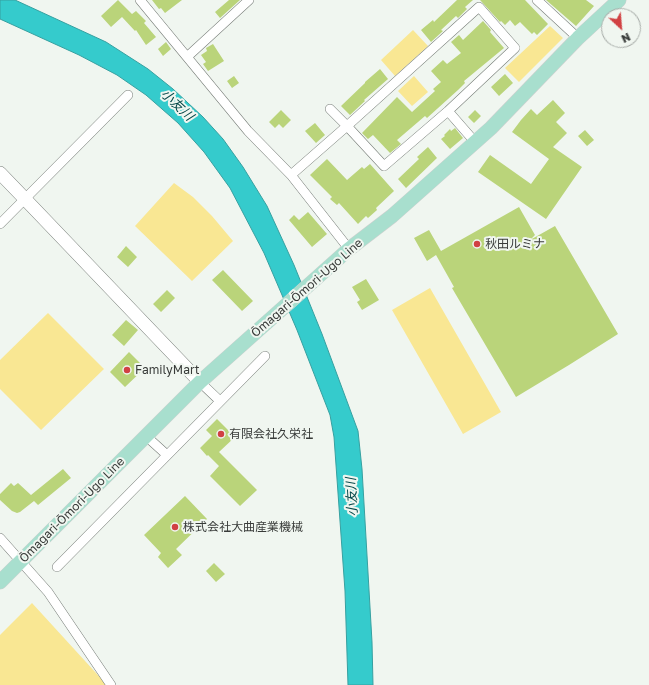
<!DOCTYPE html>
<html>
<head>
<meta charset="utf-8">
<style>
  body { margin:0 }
  #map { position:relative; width:649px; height:685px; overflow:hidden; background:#f0f6f0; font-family:"Golos Text",sans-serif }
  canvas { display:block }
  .north { position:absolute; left:601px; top:8px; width:40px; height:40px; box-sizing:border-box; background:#f0f6f0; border:1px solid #a6aba7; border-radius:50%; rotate:154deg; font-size:11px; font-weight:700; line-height:16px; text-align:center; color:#383b39 }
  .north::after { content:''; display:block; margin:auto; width:14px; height:18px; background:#d14143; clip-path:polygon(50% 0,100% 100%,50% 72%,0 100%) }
</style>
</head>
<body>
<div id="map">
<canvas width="649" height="685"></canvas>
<div class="north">N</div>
</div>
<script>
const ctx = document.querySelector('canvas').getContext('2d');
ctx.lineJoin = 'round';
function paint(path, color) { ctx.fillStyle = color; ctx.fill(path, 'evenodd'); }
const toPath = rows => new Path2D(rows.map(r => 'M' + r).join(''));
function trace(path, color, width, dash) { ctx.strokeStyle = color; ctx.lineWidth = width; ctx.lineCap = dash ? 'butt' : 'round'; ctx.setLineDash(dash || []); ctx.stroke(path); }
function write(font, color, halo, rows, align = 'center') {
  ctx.font = font + ' "Golos Text","Noto Sans JP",sans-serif'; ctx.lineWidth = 4; ctx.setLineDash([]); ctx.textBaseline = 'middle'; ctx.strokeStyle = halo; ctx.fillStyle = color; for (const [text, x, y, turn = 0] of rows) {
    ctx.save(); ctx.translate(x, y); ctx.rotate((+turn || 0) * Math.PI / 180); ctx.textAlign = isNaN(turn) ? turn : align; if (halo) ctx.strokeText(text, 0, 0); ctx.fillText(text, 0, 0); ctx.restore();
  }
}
const green = toPath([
  [550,26,563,38,519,82,505,68],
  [413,30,428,46,395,76,381,60],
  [414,76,428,92,412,106,398,91],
  [174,183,193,197,212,216,233,241,192,281,135,226],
  [430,288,501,412,463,434,392,310],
  [48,313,104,369,41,430,0,389,0,360],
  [32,603,107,685,0,685,0,635]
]);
const water = toPath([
  [0,0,15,0,106,42,148,69,173,89,203,117,223,139,243,167,267,206,294,265,322,334,358,431,362,469,366,538,372,642,373,685,348,685,345,591,334,437,330,415,297,330,264,253,230,188,204,152,178,123,146,95,117,75,79,55,0,19,0,0]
]);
const building = toPath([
  [118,0,132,14,136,11,146,21,144,23,156,37,146,45,136,30,135,31,122,17,111,27,101,16],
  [152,0,182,0,165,13,161,8,159,9],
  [229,0,240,0,220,18,215,12],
  [457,0,473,0,465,7,467,9,458,18,456,16,441,30,443,31,431,42,421,30,433,20,434,22],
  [480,0,525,0,548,24,537,35,534,32,532,34,520,22,515,26,510,20,505,25,501,21,500,22],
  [546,0,586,0,594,6,576,26],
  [483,21,491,30,490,32,504,48,464,81,465,83,458,90,427,118,425,116,397,140,401,144,390,153,373,135,368,139,362,133,397,97,412,112,435,91,433,89,441,82,431,71,443,60,447,64,461,53,451,42,459,35,463,40],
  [166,42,171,49,163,56,158,49],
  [213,44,224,61,208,71,203,64,206,62,201,55,207,51,206,48],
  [380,69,388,79,364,100,365,101,350,115,341,106,365,83,365,82],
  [505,74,513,83,499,96,491,87],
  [234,76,239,83,232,88,227,81],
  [553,100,565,113,556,122,567,133,553,147,582,167,546,219,478,172,490,155,531,184,549,159,512,132,521,120,531,109,537,115],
  [281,110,291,120,283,128,279,124,275,128,269,122],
  [475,110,481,116,474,123,468,117],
  [315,123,325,135,316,143,305,131],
  [455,128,463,138,450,149,441,139,445,136,444,135,450,129,451,131],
  [585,130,594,140,587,146,578,136],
  [428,147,437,158,406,188,398,179,419,159,417,157],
  [327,159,347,180,362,167,364,169,370,164,394,191,376,208,377,210,368,218,366,216,358,224,339,203,337,205,330,199,332,197,310,175],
  [519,207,535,235,530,240,555,226,618,334,569,365,516,397,452,288,454,287,436,255,427,261,414,238,429,230,441,251],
  [308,212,327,234,312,247,289,220,294,215,299,220],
  [126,246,137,257,128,267,117,257],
  [223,270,253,301,242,311,212,280],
  [366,279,379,300,362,310,357,302,360,300,352,287],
  [167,290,175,298,161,312,153,304],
  [126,320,138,330,124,346,112,335],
  [129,352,145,368,125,387,110,372],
  [217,419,235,437,219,452,257,490,240,506,210,476,219,466,208,455,207,456,200,448,212,436,206,430],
  [63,469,71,478,38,505,34,501,20,512,17,513,12,511,0,500,0,494,11,483,14,486,18,483,31,495],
  [185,496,207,519,176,549,182,555,168,568,158,557,161,553,144,535],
  [214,563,225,574,216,582,206,571]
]);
const street = toPath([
  [140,0,248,131,291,175,349,249],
  [537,0,578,38],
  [187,57,249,0],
  [448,111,475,142],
  [291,175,347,126,479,7,515,48,448,111,384,166,347,126,330,109],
  [0,224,128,95],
  [200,382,220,401],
  [146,436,167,455],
  [0,538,48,592,111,685],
  [57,567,265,356]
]);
const secondary = toPath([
  [0,173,25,199,200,382]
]);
const primary = toPath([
  [0,582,200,382,349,249,392,216,491,128,578,38,619,0]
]);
const markers = [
  [477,244,4,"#d14143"],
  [127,370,4,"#d14143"],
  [221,434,4,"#d14143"],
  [175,527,4,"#d14143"]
];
const poiNames = [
  ["秋田ルミナ",485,244],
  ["FamilyMart",135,370],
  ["有限会社久栄社",229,434],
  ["株式会社大曲産業機械",183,527]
];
const streetNames = [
  ["Ōmagari-Ōmori-Ugo Line",307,288,-41],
  ["Ōmagari-Ōmori-Ugo Line",72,510,-45]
];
const waterNames = [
  ["小友川",177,105,43],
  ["小友川",352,497,-93]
];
paint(green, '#f9e793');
paint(water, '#35cbcc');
trace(water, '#36a0a0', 1);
paint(building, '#bad47a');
trace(street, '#757b76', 10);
trace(secondary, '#757b76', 14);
trace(primary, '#cfd0cf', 15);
trace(street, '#fff', 9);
trace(secondary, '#fff', 13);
trace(primary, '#a8dfce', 14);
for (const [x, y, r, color] of markers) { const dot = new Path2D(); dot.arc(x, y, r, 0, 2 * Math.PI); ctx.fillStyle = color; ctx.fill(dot); trace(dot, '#f0f6f0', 1.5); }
write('12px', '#383b39', '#f0f6f0', poiNames, 'left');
write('12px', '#383b39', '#f0f6f0', streetNames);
write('italic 13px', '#044748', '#f0f6f0', waterNames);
</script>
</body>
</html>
